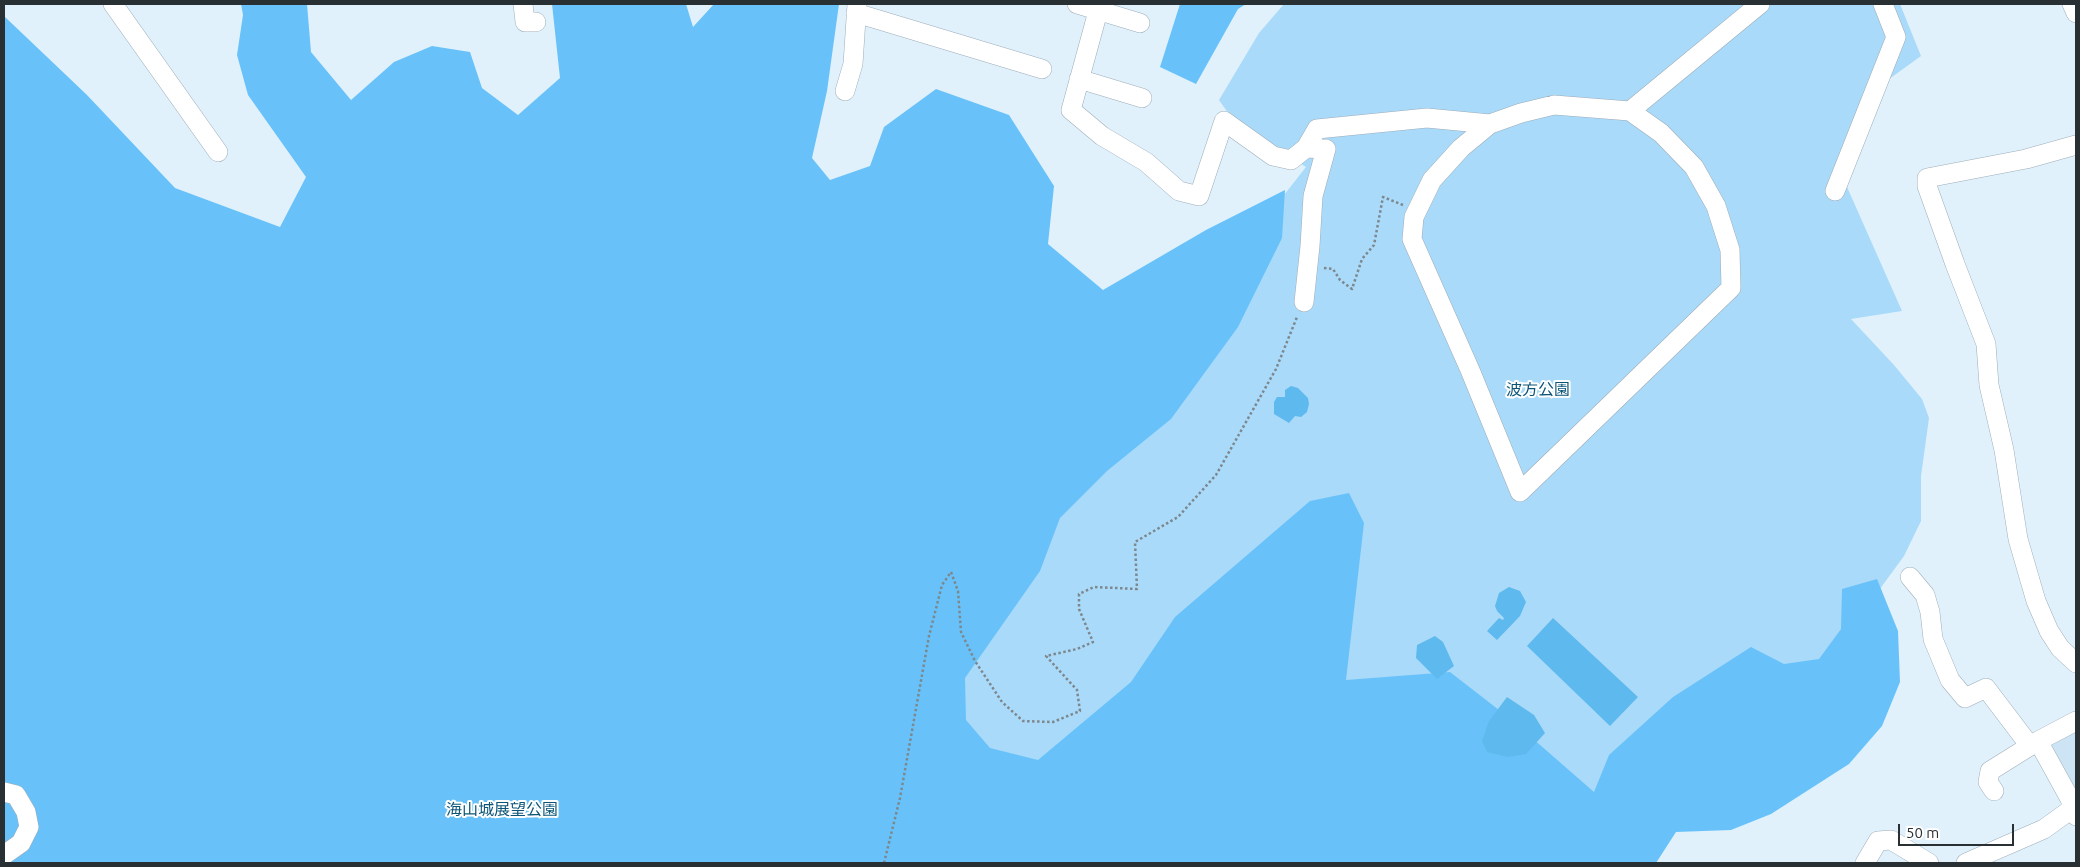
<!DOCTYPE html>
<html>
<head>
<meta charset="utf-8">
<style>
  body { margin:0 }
  #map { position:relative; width:2080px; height:867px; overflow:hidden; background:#e0f1fc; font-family:Ubuntu,sans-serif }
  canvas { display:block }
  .frame { position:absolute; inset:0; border:5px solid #293034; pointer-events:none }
  .scale { position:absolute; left:1898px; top:824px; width:116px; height:22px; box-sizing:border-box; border:2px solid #293034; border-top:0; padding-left:6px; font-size:15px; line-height:18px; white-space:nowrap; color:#293034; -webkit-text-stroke:4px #fff; paint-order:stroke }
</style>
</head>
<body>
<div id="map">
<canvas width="2080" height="867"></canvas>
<div class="frame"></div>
<div class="scale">50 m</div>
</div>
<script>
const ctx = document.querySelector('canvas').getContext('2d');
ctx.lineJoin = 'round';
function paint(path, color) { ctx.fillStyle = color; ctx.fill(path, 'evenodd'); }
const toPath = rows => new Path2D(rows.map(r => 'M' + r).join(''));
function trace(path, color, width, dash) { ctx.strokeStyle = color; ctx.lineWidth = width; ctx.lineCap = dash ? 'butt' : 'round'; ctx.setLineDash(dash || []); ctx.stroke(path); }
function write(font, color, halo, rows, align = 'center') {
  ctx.font = font + ' Ubuntu,"Noto Sans JP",sans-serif'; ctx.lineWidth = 4; ctx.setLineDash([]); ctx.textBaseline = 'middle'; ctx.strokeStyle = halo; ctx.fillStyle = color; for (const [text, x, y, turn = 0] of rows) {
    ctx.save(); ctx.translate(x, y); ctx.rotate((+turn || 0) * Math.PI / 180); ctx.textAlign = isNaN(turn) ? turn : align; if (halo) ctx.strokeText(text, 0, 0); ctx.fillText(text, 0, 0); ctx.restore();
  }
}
const built = toPath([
  [2076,731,2076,792,2047,745]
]);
const green = toPath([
  [1284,4,1900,4,1921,56,1885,82,1847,187,1902,311,1851,319,1894,365,1922,399,1929,418,1921,476,1921,521,1904,556,1795,705,1595,827,944,832,890,540,1141,377,1306,167,1257,136,1226,110,1219,100,1259,33]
]);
const forest = toPath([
  [241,4,307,4,311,52,351,100,394,62,432,46,470,52,482,88,518,115,560,78,552,4,686,4,693,27,714,4,839,4,827,91,812,158,830,180,870,166,884,127,936,89,1009,115,1054,186,1048,244,1103,290,1206,230,1285,190,1282,238,1238,327,1171,419,1107,471,1060,518,1040,571,965,678,966,720,990,748,1038,760,1131,682,1175,617,1310,501,1349,493,1364,523,1346,680,1450,672,1508,717,1594,792,1609,755,1673,697,1751,647,1784,664,1819,659,1841,629,1842,589,1877,579,1898,631,1900,682,1882,726,1849,764,1771,814,1731,830,1676,832,1656,863,4,863,4,16,87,95,175,188,280,227,306,177,248,95,237,55,243,15],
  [1180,4,1246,4,1238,9,1196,84,1160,67]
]);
const water = toPath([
  [1291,386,1298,388,1308,398,1309,404,1307,412,1301,417,1295,416,1289,423,1274,414,1274,402,1277,397,1285,397,1285,390],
  [1509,587,1520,591,1526,602,1520,616,1497,640,1487,631,1499,618,1503,620,1504,618,1497,611,1495,606,1499,593],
  [1553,618,1638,697,1610,726,1527,646],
  [1435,636,1443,642,1454,666,1437,679,1416,658,1417,645],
  [1507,697,1534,715,1545,733,1526,754,1508,757,1487,752,1482,741,1489,721]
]);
const path = toPath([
  [1324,268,1333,269,1340,280,1352,289,1362,259,1374,245,1383,197,1403,205],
  [884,863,900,798,929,636,942,585,951,572,958,591,961,632,975,661,1002,702,1023,721,1053,722,1080,711,1077,690,1046,656,1077,649,1093,642,1079,609,1079,594,1094,587,1137,589,1135,542,1178,517,1216,475,1276,369,1297,317]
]);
const minor = toPath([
  [113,4,218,152],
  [523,4,525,22,536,22],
  [1077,4,1140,23],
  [1100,4,1071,110,1102,136,1146,162,1179,191,1199,196,1224,121,1273,156,1291,160,1306,148,1317,129,1427,118,1490,124],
  [2072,4,2076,13],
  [856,13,1042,69],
  [1079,79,1142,98],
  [845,91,853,64,857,4],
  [1554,105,1630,111,1661,133,1694,167,1716,206,1730,250,1731,288,1520,492,1470,370,1412,239,1414,217,1432,180,1461,148,1490,124,1521,113,1554,105],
  [1630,111,1760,4],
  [2076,145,2026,159,1927,178,1927,186,1955,264,1986,344,1989,385,2004,450,2018,539,2036,601,2049,631,2060,648,2076,663],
  [1835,191,1896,37,1883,4],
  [1304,302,1310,246,1313,196,1326,149,1306,148],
  [1910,577,1925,595,1930,612,1933,639,1950,680,1965,698,1986,688,2030,746],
  [2038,741,2070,799,2076,816],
  [1994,791,1988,782,1990,771,2038,741,2076,721],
  [4,792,16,795,26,812,29,827,21,843,4,855],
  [1865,863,1878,841,1891,840,1929,863],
  [1966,863,2044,829,2073,808]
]);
const parkNames = [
  ["波方公園",1538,390],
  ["海山城展望公園",502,810]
];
paint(built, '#cce4f3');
paint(green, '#aadaf9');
paint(forest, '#68c2f9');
paint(water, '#5eb9ee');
trace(minor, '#9dadb8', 20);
trace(path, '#7c878e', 2.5, [2.5, 2.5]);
trace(minor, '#fff', 19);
write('16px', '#0c5578', '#fff', parkNames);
</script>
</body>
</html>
